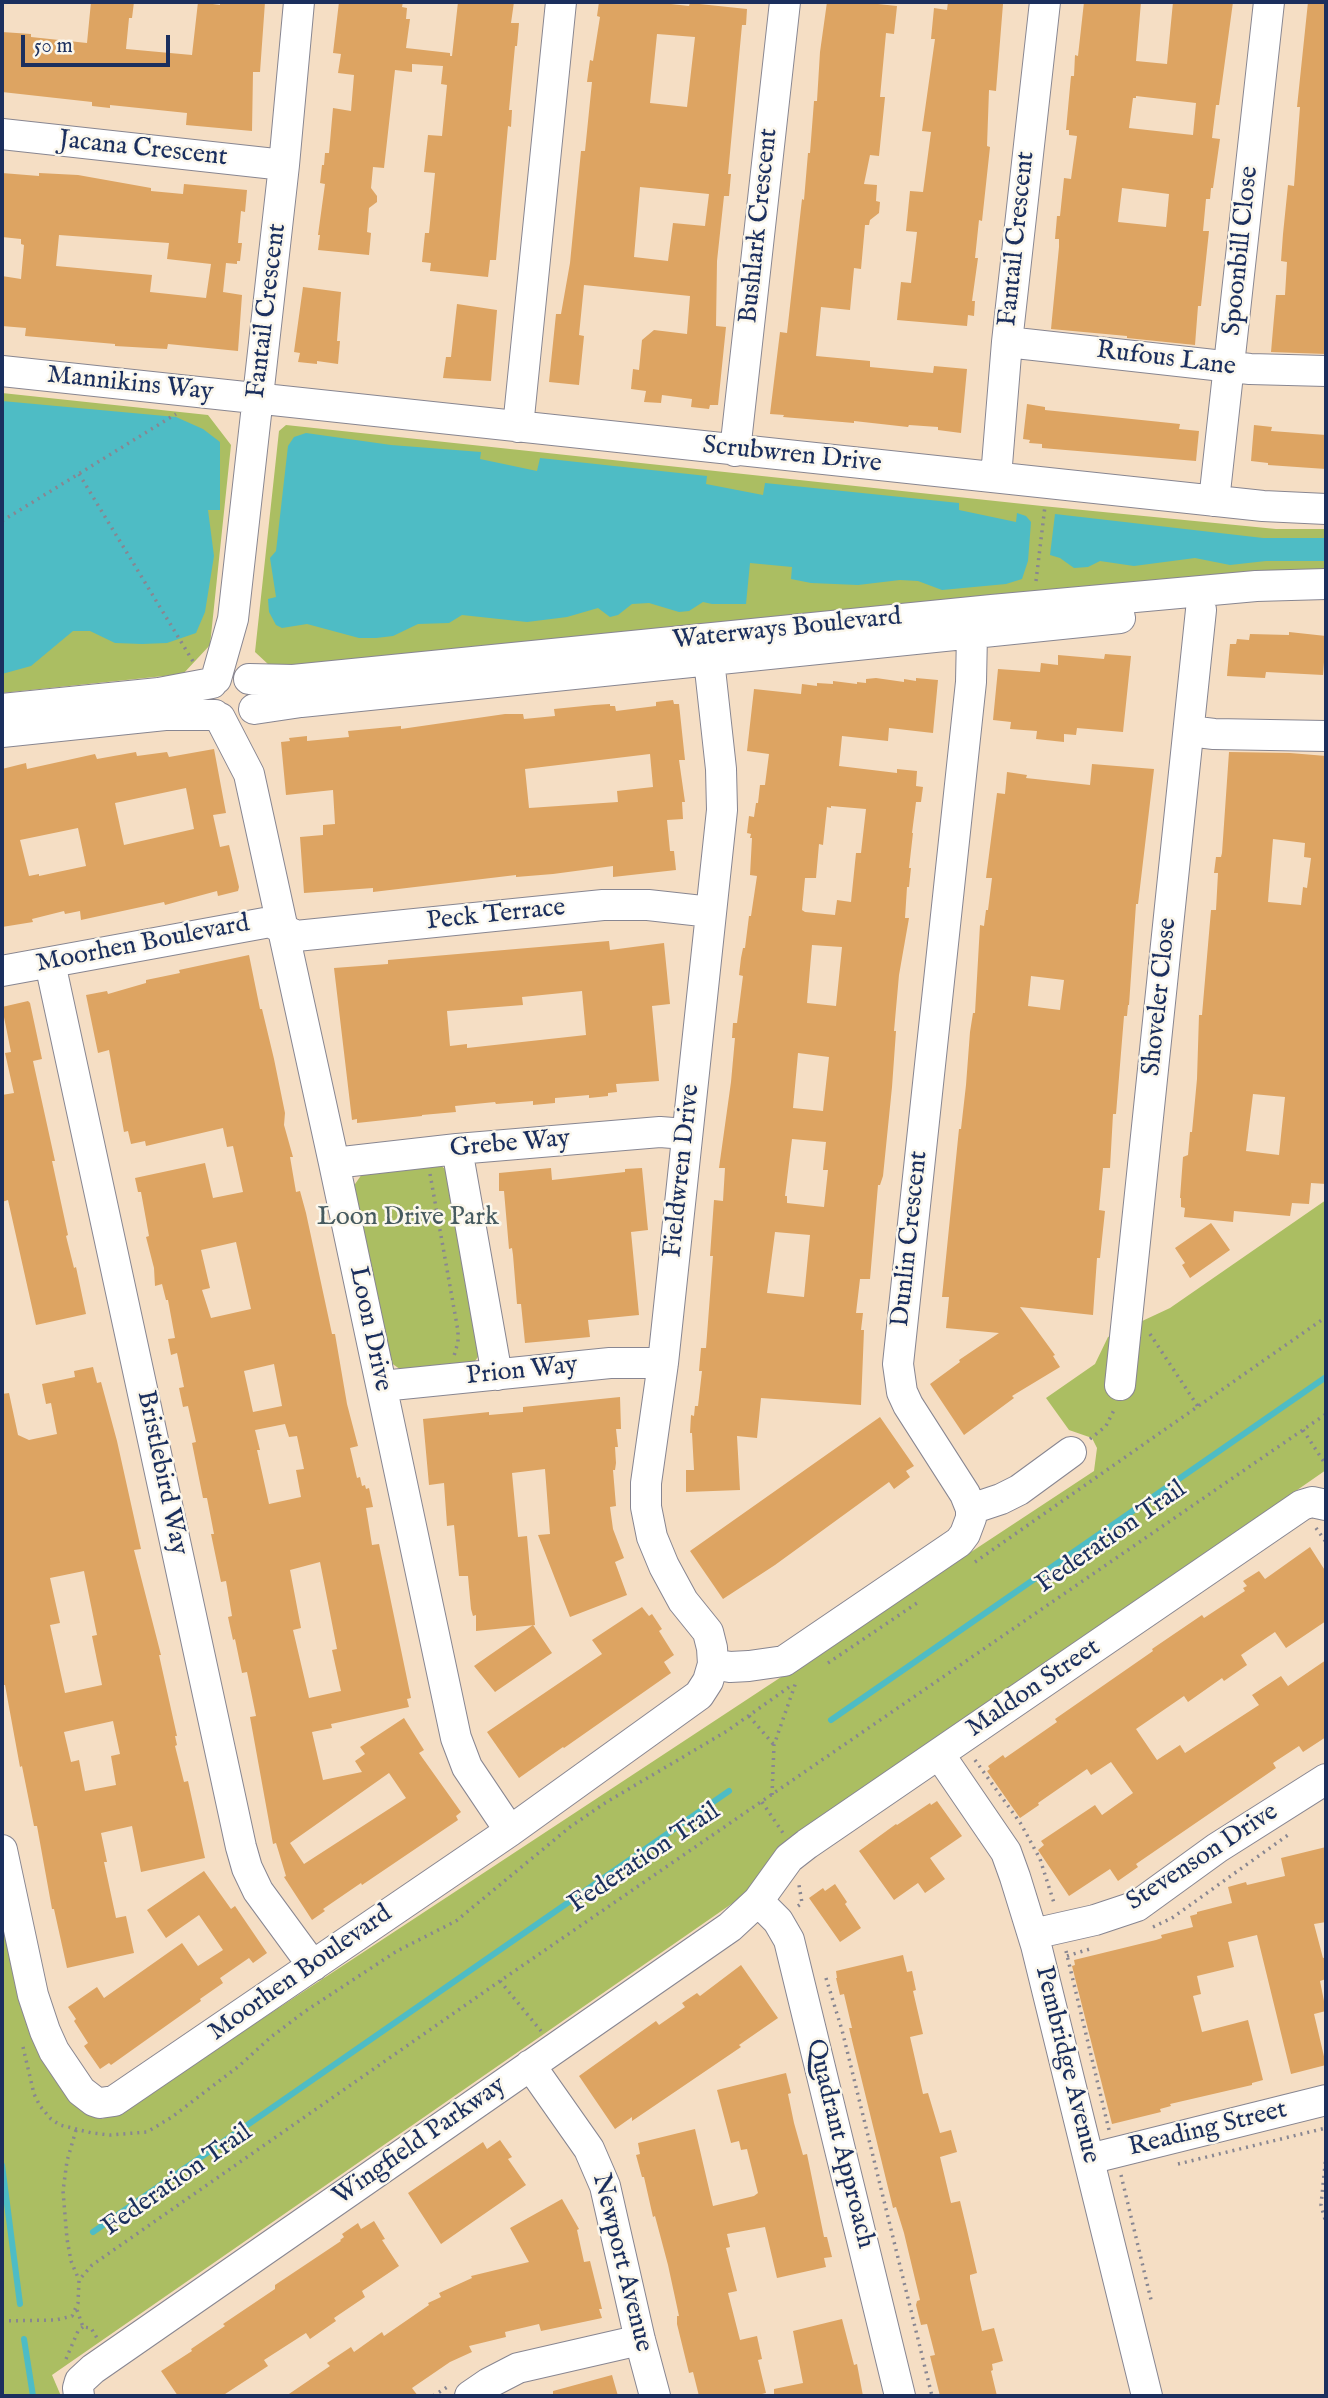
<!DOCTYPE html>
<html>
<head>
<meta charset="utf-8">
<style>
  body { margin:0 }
  #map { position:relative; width:1328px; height:2398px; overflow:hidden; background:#f5dec4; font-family:"IM FELL English",serif }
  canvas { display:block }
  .frame { position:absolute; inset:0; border:4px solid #1b2f5e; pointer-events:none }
  .scale { position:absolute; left:21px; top:35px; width:149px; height:32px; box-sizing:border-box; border:4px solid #1b2f5e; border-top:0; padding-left:9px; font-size:21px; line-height:24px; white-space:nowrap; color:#1b2f5e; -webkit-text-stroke:5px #fbf7ec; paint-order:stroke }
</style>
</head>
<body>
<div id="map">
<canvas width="1328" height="2398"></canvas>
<div class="frame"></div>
<div class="scale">50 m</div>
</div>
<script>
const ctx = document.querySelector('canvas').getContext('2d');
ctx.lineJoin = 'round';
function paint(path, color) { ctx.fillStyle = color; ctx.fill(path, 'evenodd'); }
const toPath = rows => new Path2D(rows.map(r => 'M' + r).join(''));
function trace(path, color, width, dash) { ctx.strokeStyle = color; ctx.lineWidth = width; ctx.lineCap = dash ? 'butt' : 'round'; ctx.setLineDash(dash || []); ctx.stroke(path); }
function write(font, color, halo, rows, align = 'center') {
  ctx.font = font + ' "IM FELL English",serif'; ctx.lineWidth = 5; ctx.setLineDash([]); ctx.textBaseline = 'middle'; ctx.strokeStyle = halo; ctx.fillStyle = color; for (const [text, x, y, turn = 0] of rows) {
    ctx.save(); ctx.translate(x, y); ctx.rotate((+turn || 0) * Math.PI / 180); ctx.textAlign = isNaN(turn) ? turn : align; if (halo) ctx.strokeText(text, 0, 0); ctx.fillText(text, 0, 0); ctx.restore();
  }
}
const green = toPath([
  [2,393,208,415,231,445,210,645,183,674,2,693],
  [286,425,1042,506,1276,529,1326,529,1326,574,318,666,269,665,255,652,279,431],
  [440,1165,449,1172,480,1354,475,1361,468,1365,401,1370,390,1362,353,1187,362,1174],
  [1326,1200,1326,1470,799,1836,743,1896,52,2375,61,2396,2,2396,2,1902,89,2115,101,2119,116,2115,1094,1471,1097,1448,1092,1438,1069,1430,1046,1398,1095,1364,1108,1337,1170,1308]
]);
const water = toPath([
  [2,401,176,417,203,429,220,442,220,510,208,510,214,556,205,612,196,633,167,643,142,644,115,643,90,631,73,631,31,666,2,674],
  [306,433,391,445,481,452,480,459,537,471,540,458,707,476,706,484,763,495,765,483,959,503,959,510,1016,522,1017,513,1026,516,1031,522,1028,561,1022,579,1006,584,942,590,918,581,900,580,858,585,811,583,791,579,792,567,750,563,746,604,712,604,703,602,689,611,679,612,649,603,632,604,618,615,610,617,598,608,567,617,527,622,462,615,449,623,418,624,393,636,376,638,359,638,307,624,282,628,276,625,269,612,268,599,276,597,270,558,276,551,288,446,294,437],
  [1055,514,1263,538,1326,538,1326,561,1266,561,1230,565,1195,558,1134,566,1100,561,1088,567,1074,568,1060,558,1050,555]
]);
const stream = toPath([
  [831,1720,1326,1377],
  [2,2165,20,2304],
  [93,2232,729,1791],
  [24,2339,33,2396]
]);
const building = toPath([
  [91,2,134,2,132,18,129,18,126,49,192,55,198,2,220,5,220,2,265,2,260,72,253,72,252,131,186,125,187,113,110,105,110,108,92,106,92,102,2,92,2,32,31,34,31,37,87,43],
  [339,2,403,2,402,7,407,8,406,19,410,19,406,48,450,53,450,56,452,56,458,2,514,2,511,23,519,23,517,46,515,46,509,110,512,110,511,127,508,126,507,137,496,260,490,260,488,277,430,271,431,263,422,262,425,233,429,233,435,173,424,172,428,135,442,136,447,85,441,84,443,66,412,64,412,72,395,70,384,168,373,167,371,188,377,196,377,202,369,208,367,232,371,233,369,255,318,250,320,235,318,235,325,184,320,183,322,165,324,165,325,153,329,153,333,108,351,111,354,75,338,73,341,54,333,53],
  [599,2,653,2,689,6,690,3,747,9,746,25,742,25,728,174,731,174,729,196,724,196,717,261,716,326,726,327,718,405,710,405,709,409,691,407,692,399,662,395,661,403,644,402,646,391,631,389,633,369,639,370,642,340,654,330,687,334,690,296,584,285,579,335,584,336,579,385,549,382,556,314,561,314,570,263,581,151,585,151,592,82,587,82,590,60,593,61,600,17,597,16],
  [657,34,695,37,687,107,650,103],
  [640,187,709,194,705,226,673,223,668,261,634,257],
  [827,2,859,2,897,6,894,34,886,33,880,97,885,97,879,156,870,155,864,184,877,185,876,201,880,202,879,213,870,220,869,225,865,225,861,269,854,268,850,310,821,307,816,356,870,361,870,367,933,373,934,366,967,369,961,433,938,430,938,427,909,425,908,427,854,421,854,423,783,417,784,415,770,414,780,332,787,333,802,199,804,200,808,153,810,153,814,101,817,101,820,52],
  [948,2,1003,4,996,91,989,90,987,146,990,147,982,221,979,220,975,258,978,258,972,301,975,301,974,316,968,315,967,326,897,320,901,282,911,283,917,232,906,231,910,191,923,192,931,132,922,131,935,39,931,39,934,8,947,10],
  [1084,2,1141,2,1136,61,1167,64,1173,2,1233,2,1219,105,1216,105,1212,138,1220,139,1213,188,1211,188,1210,199,1206,199,1203,231,1209,231,1201,306,1198,306,1195,345,1127,338,1127,336,1051,329,1059,247,1059,239,1055,239,1057,216,1060,216,1064,178,1071,179,1077,136,1069,135,1069,130,1066,130,1071,76,1074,76,1075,55,1078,56],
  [1136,96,1196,103,1193,135,1129,128,1133,98,1136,98],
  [1122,188,1169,194,1166,227,1118,222],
  [1308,2,1326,2,1326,354,1271,352,1276,295,1285,295,1287,262,1281,261,1283,234,1288,185,1294,186,1300,107,1297,107],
  [2,173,39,176,39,173,78,175,151,188,151,191,183,194,184,184,247,190,245,212,241,211,238,243,242,243,240,261,237,261,237,264,226,263,223,292,242,295,238,351,168,344,167,349,115,346,115,344,25,336,26,328,2,326,2,276,21,279,24,245,21,244,21,239,2,237],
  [59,235,169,243,167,259,211,264,206,298,150,292,152,275,56,266],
  [303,287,341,292,337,341,340,341,338,364,317,361,317,364,298,362,300,353,294,352],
  [457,304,497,310,491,381,443,378,446,357,451,357],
  [1027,404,1045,407,1045,410,1180,424,1179,429,1199,431,1196,461,1042,448,1042,444,1029,443,1030,440,1023,439],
  [1254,425,1272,427,1271,431,1326,435,1326,469,1268,465,1268,463,1251,461],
  [1289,632,1326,636,1323,675,1266,672,1265,678,1227,676,1230,644,1236,644,1237,639,1249,640,1250,634,1289,635],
  [1105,654,1131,656,1123,732,1077,728,1076,735,1064,734,1064,742,1036,739,1037,731,1010,729,1011,722,993,720,998,669,1040,672,1041,663,1058,665,1058,655,1104,659],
  [876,678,904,682,904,679,916,681,916,678,938,680,933,733,889,728,888,741,842,736,839,766,897,773,897,769,917,771,916,786,923,787,921,802,916,802,912,833,913,833,909,868,911,868,909,887,907,887,905,918,909,918,899,975,894,1031,896,1031,892,1087,883,1176,880,1185,878,1185,870,1279,860,1279,856,1313,863,1313,861,1330,864,1330,861,1405,761,1398,757,1438,737,1436,740,1490,686,1492,686,1470,694,1470,692,1433,690,1433,691,1415,694,1416,695,1406,698,1406,702,1371,699,1371,701,1348,706,1348,713,1256,710,1256,714,1200,723,1201,725,1168,719,1168,731,1082,735,1038,732,1038,733,1023,737,1023,743,976,739,975,741,958,743,948,745,948,749,916,751,916,757,876,750,875,752,838,750,838,751,834,747,833,749,816,754,817,756,803,758,803,760,785,765,785,769,754,747,751,754,689,801,694,802,684,817,686,817,683,833,684,833,681,857,684,857,682,866,683,866,679],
  [831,806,866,809,861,853,856,853,851,902,837,900,835,915,805,912,802,910,805,878,816,878,819,844,823,845,827,807,831,808],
  [812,945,842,947,836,1006,807,1003],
  [798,1053,829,1057,823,1111,793,1108],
  [792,1139,826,1142,823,1170,828,1170,824,1207,787,1203,787,1196,785,1196],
  [775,1232,810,1235,804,1297,767,1293],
  [673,700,674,704,679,704,685,760,679,760,685,802,682,802,683,819,667,820,670,851,674,851,676,870,613,877,613,866,553,874,516,877,516,875,373,892,373,888,304,893,300,837,323,835,323,825,335,824,333,790,286,795,281,742,290,741,289,738,307,736,307,741,349,737,348,731,401,726,401,729,505,714,523,714,524,719,555,716,554,709,594,705,610,704,610,706,615,706,616,711,656,706,656,702],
  [650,754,653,787,617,791,618,802,529,808,525,769],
  [214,749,226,813,213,815,220,847,229,845,239,887,238,891,218,896,217,891,165,905,164,902,81,920,80,911,65,914,64,911,32,919,33,922,2,927,2,769,26,763,27,769,95,754,97,759,136,752,137,756,167,752,169,757],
  [186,788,194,829,124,845,115,803],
  [78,828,86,866,39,876,39,874,29,876,20,840],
  [1229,752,1290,753,1326,756,1326,1184,1311,1183,1309,1204,1292,1203,1290,1216,1234,1211,1233,1222,1184,1217,1185,1208,1181,1207,1181,1198,1180,1198,1183,1157,1188,1155,1190,1132,1192,1132,1197,1079,1199,1015,1202,1015,1211,910,1216,910,1218,873,1214,873,1216,857,1221,857,1222,853],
  [1273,839,1305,843,1304,857,1311,858,1307,888,1303,887,1301,905,1268,902],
  [1253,1094,1285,1097,1279,1155,1246,1151],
  [1092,764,1154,769,1138,904,1136,904,1129,1005,1128,1005,1127,1016,1124,1016,1116,1114,1113,1114,1110,1168,1103,1168,1099,1210,1105,1211,1100,1258,1097,1258,1093,1315,1020,1307,1055,1355,1053,1356,1060,1367,1012,1396,1014,1398,964,1435,930,1384,960,1362,959,1360,999,1333,946,1328,949,1297,942,1297,959,1129,961,1129,966,1085,970,1032,973,1013,975,1013,980,925,984,926,986,910,988,910,992,878,986,878,997,793,1005,794,1007,772,1027,775,1026,778,1090,785],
  [1031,976,1064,980,1060,1010,1028,1006],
  [609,941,610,950,664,943,670,1004,652,1006,659,1081,616,1084,617,1092,608,1093,608,1096,589,1098,589,1095,555,1098,555,1103,533,1105,533,1101,496,1104,495,1102,455,1106,456,1112,422,1115,422,1116,357,1123,357,1119,352,1120,334,968,388,964,388,960],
  [582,991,586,1035,467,1048,467,1044,450,1046,447,1011,523,1005,522,997],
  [249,955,260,1009,262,1009,274,1059,285,1113,284,1125,293,1157,290,1157,296,1192,300,1191,306,1213,332,1334,335,1334,347,1404,358,1446,350,1448,357,1478,360,1477,362,1486,365,1485,366,1489,369,1488,373,1507,366,1508,372,1545,379,1544,411,1698,407,1699,409,1707,331,1724,332,1728,312,1732,323,1780,362,1772,355,1761,365,1754,360,1747,404,1718,424,1750,419,1753,461,1812,456,1816,458,1820,362,1885,361,1883,323,1909,325,1911,312,1920,284,1877,286,1876,276,1843,273,1844,250,1717,256,1716,247,1672,242,1673,235,1639,233,1640,228,1617,232,1616,226,1581,221,1582,211,1534,214,1534,207,1498,203,1498,192,1443,196,1442,188,1406,183,1407,179,1388,184,1387,177,1353,171,1355,168,1339,175,1338,168,1300,166,1300,162,1284,155,1286,154,1268,146,1237,149,1236,141,1192,138,1192,135,1178,205,1163,213,1198,243,1192,233,1146,227,1147,223,1128,146,1146,145,1141,131,1144,128,1131,124,1132,109,1050,98,1053,86,995,107,991,108,994,146,983,146,980,180,973,179,970],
  [236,1242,251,1309,211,1318,202,1290,210,1288,201,1250],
  [274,1364,282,1406,253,1412,244,1371],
  [285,1424,289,1437,297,1436,304,1469,296,1470,301,1497,269,1504,257,1450,260,1450,255,1430],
  [320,1562,337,1649,332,1650,341,1691,309,1698,293,1630,301,1628,290,1570],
  [389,1773,406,1798,304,1864,290,1843],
  [28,1001,30,1003,42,1059,33,1061,55,1161,52,1161,68,1235,66,1236,74,1268,76,1267,86,1314,36,1325,8,1200,2,1202,2,1095,14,1093,5,1053,11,1052,2,1007],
  [551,1168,552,1180,625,1172,625,1169,642,1168,648,1230,631,1232,639,1315,588,1320,590,1337,525,1343,521,1304,517,1304,513,1255,512,1248,509,1249,504,1191,499,1191,499,1173],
  [1211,1223,1230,1250,1190,1278,1182,1265,1185,1263,1175,1248],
  [93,1367,97,1383,101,1382,117,1441,141,1549,134,1550,161,1655,159,1655,177,1736,175,1736,177,1745,175,1746,184,1782,188,1781,205,1858,141,1872,132,1826,101,1833,107,1862,104,1862,116,1918,126,1916,134,1953,67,1968,54,1909,52,1909,37,1826,34,1826,22,1766,20,1767,5,1685,2,1685,2,1394,9,1393,18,1435,29,1440,57,1434,51,1403,46,1404,42,1384,75,1377,74,1371],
  [84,1571,97,1635,92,1636,102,1685,65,1693,50,1625,60,1623,50,1578],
  [113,1721,120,1754,111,1756,116,1785,85,1791,79,1760,71,1762,64,1732],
  [620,1397,621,1429,616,1429,618,1447,615,1447,616,1463,615,1470,613,1470,616,1506,610,1507,613,1529,624,1558,615,1562,627,1595,570,1617,538,1535,550,1534,545,1469,512,1473,518,1537,527,1536,535,1625,476,1631,476,1615,473,1616,471,1609,468,1576,459,1576,454,1525,447,1526,444,1483,429,1485,423,1419,489,1412,489,1415,523,1412,523,1407],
  [880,1417,914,1466,906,1471,910,1477,894,1489,889,1482,775,1565,723,1599,690,1551],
  [1310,1547,1326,1572,1326,1621,1286,1648,1275,1632,1241,1655,1247,1665,1224,1681,1222,1678,1188,1702,1184,1696,1136,1729,1157,1760,1180,1745,1185,1753,1259,1705,1252,1695,1281,1676,1288,1686,1326,1660,1326,1737,1303,1752,1299,1746,1273,1763,1276,1768,1136,1864,1138,1867,1118,1881,1110,1869,1069,1896,1038,1850,1044,1845,1041,1841,1095,1805,1102,1815,1133,1793,1111,1762,1091,1775,1087,1769,1038,1803,1039,1805,1020,1818,987,1771,990,1769,988,1766,1003,1755,1005,1758,1057,1722,1055,1719,1153,1651,1152,1649,1202,1615,1204,1618,1245,1591,1243,1588,1247,1586,1243,1581,1259,1571,1265,1579],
  [642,1607,649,1616,652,1614,662,1629,659,1631,674,1655,664,1662,671,1673,564,1748,563,1747,519,1778,487,1732,602,1654,592,1640],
  [533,1625,552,1653,495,1692,474,1666],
  [937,1801,962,1836,930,1858,945,1879,925,1893,918,1883,894,1900,859,1851,896,1824,897,1825,930,1803,931,1805],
  [1326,1847,1326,1922,1314,1924,1323,1958,1326,1957,1326,1979,1320,1981,1326,2011,1314,2014,1326,2065,1291,2074,1257,1935,1228,1942,1234,1967,1197,1976,1201,1994,1193,1996,1202,2032,1248,2020,1263,2080,1252,2083,1252,2085,1170,2104,1171,2106,1160,2109,1161,2112,1112,2124,1072,1966,1075,1965,1074,1960,1156,1940,1162,1938,1161,1935,1193,1927,1190,1916,1197,1914,1197,1912,1232,1903,1228,1887,1246,1882,1247,1885,1285,1876,1281,1858],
  [204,1871,231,1909,235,1906,267,1953,253,1963,249,1958,220,1978,223,1983,200,1999,201,2001,111,2065,109,2063,100,2069,84,2046,88,2043,74,2021,76,2019,68,2007,97,1987,104,1998,182,1943,198,1966,223,1950,199,1915,166,1938,147,1910],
  [835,1884,847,1902,845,1904,861,1928,840,1942,809,1898,823,1888,825,1891],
  [903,1955,907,1972,912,1971,916,1990,913,1991,923,2034,910,2037,923,2094,928,2093,940,2133,951,2130,957,2152,940,2157,951,2203,960,2201,967,2230,977,2273,970,2275,970,2279,982,2331,994,2328,1003,2361,992,2364,993,2370,991,2371,997,2396,940,2396,930,2356,935,2355,927,2324,921,2325,916,2305,917,2301,920,2300,904,2233,896,2207,893,2208,849,2028,852,2028,844,1994,840,1995,836,1978,837,1978,836,1971],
  [741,1965,778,2018,739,2045,741,2047,632,2121,632,2117,615,2129,579,2076,656,2021,659,2025,685,2007,682,2003,697,1993,700,1996],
  [786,2073,791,2093,788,2094,794,2123,803,2155,807,2154,824,2237,827,2237,832,2257,824,2258,826,2267,777,2278,765,2227,727,2234,730,2247,726,2248,737,2291,728,2293,740,2340,757,2336,762,2359,758,2360,766,2393,754,2396,699,2396,693,2372,689,2373,677,2324,677,2316,679,2316,668,2265,655,2216,653,2217,644,2177,642,2177,636,2155,640,2154,638,2143,695,2129,713,2206,754,2196,758,2193,747,2149,741,2150,739,2141,731,2143,717,2090],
  [500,2140,512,2157,508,2159,526,2185,441,2244,408,2193,483,2142,487,2149],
  [562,2199,579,2229,577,2230,584,2262,590,2261,602,2309,599,2309,602,2318,541,2331,539,2324,505,2332,506,2337,469,2346,472,2352,450,2362,412,2388,418,2396,286,2396,330,2366,327,2363,351,2347,354,2352,382,2332,384,2336,429,2305,428,2303,441,2297,439,2293,472,2278,471,2276,529,2262,510,2228],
  [374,2221,385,2239,382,2240,399,2266,362,2291,365,2297,334,2318,336,2321,310,2339,306,2333,264,2360,268,2366,222,2396,178,2396,161,2371,192,2351,191,2349,225,2326,223,2324,275,2289,275,2285,341,2241,340,2240,344,2237,342,2234,358,2223,361,2229],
  [842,2319,854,2365,857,2364,863,2396,774,2396,774,2389,803,2383,793,2331],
  [612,2375,618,2396,553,2396,553,2391]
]);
const path = toPath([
  [79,474,194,663],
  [2,521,176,414],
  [1036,581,1045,506],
  [430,1174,458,1331,458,1342,454,1356],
  [1150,1334,1199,1408],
  [1303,1430,1326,1465],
  [1090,1439,1106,1426,1115,1408],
  [1316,1528,1326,1542],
  [975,1562,1326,1317],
  [828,1663,917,1603],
  [749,1716,774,1745],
  [975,1760,1021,1824,1040,1859,1055,1906],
  [772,1795,774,1745,796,1682],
  [762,1802,783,1833],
  [798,1906,802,1903,799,1885],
  [1153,1927,1172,1918,1288,1835],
  [1066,1951,1109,2130],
  [1067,1956,1093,1948],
  [826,1978,842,2030,932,2396],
  [500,1981,541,2031],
  [23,2047,34,2094,40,2106,51,2119,60,2125,92,2133,110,2135,147,2132,172,2117,239,2066,271,2037,304,2012,397,1951,456,1921,570,1827,605,1803,727,1731,792,1685],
  [76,2130,67,2161,63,2191,67,2239,71,2261,79,2280],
  [1326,2155,1321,2205,1326,2223],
  [1178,2164,1326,2128],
  [1121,2175,1152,2304],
  [77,2310,83,2327,91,2328,97,2338],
  [2,2321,56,2320,72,2316,78,2303,79,2280,92,2265,500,1981,1326,1414],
  [66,2359,78,2331,83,2327],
  [433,2396,449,2386]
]);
const minor = toPath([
  [2,134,284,165],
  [1007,342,1250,369,1326,371],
  [2,371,1263,506,1326,509],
  [518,427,561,2],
  [735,451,785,2],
  [996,477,1007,342,1045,2],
  [1214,501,1269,2],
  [216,679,233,619,284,165,299,2],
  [249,679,293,680,992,610,1256,586,1326,584],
  [2,709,159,693,212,683],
  [254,709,301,702,1120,618],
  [220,718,249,774,334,1163,456,1738,467,1767,510,1831],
  [1189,731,1214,734,1326,736],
  [2,732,165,715,215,715],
  [50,963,241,1847,247,1868,258,1891,313,1966],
  [2,971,270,922,296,936,603,905,648,905,711,912],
  [457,1149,497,1375],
  [334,1163,457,1149,660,1132,686,1134],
  [1120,1385,1201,610],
  [382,1386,610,1363,663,1363],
  [971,1509,1001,1499,1019,1490,1071,1452],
  [713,1664,730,1667,749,1666,784,1661,959,1542,965,1534,971,1518,971,1509,965,1494,908,1405,902,1392,898,1364,971,682,972,634],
  [939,1754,1006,1852,1015,1877,1036,1945,1147,2396],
  [2,1850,33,1995,45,2031,54,2051,81,2091,94,2101,100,2103,114,2101,510,1831,699,1695,708,1681,713,1664,712,1648,708,1632,683,1601,664,1566,652,1537,646,1507,646,1483,663,1363,722,810,721,769,709,660],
  [758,1901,778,1921,789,1940,900,2396],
  [1033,1934,1095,1920,1137,1906,1217,1848,1326,1779],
  [530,2065,589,2149,605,2186,640,2340,655,2396],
  [1089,2159,1326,2100],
  [79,2396,78,2388,80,2381,93,2369,730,1927,758,1901,789,1858,807,1844,1302,1505,1312,1502,1326,1505],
  [470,2396,489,2383,518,2368,640,2340]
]);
const streetNames = [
  ["Jacana Crescent",143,150,6],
  ["Bushlark Crescent",760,226,-84],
  ["Fantail Crescent",1018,239,-84],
  ["Spoonbill Close",1242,251,-84],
  ["Fantail Crescent",268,311,-83],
  ["Rufous Lane",1166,360,7],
  ["Mannikins Way",130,385,6],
  ["Scrubwren Drive",792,456,6],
  ["Waterways Boulevard",787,630,-6],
  ["Peck Terrace",496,916,-6],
  ["Moorhen Boulevard",143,945,-11],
  ["Shoveler Close",1161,997,-84],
  ["Grebe Way",510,1145,-5],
  ["Fieldwren Drive",683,1171,-84],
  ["Dunlin Crescent",911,1239,-84],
  ["Loon Drive",369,1329,78],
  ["Prion Way",522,1372,-6],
  ["Bristlebird Way",161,1473,78],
  ["Federation Trail",1112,1538,-35],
  ["Maldon Street",1034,1689,-34],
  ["Stevenson Drive",1203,1858,-33],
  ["Federation Trail",645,1859,-34],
  ["Moorhen Boulevard",301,1974,-35],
  ["Pembridge Avenue",1066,2065,76],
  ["Reading Street",1208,2130,-14],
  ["Wingfield Parkway",420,2142,-35],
  ["Quadrant Approach",839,2144,76],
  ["Federation Trail",178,2181,-35],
  ["Newport Avenue",621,2263,76]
];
const parkNames = [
  ["Loon Drive Park",408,1219]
];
paint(green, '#abbe62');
paint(water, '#4ebcc5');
trace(stream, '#4ebcc5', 6);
paint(building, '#dda462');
trace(minor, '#888691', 32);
trace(path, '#888691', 3.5, [2, 5]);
trace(minor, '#fff', 30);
write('26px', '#1b2f5e', '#fbf7ec', streetNames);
write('26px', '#465a5f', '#fbf7ec', parkNames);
</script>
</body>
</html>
